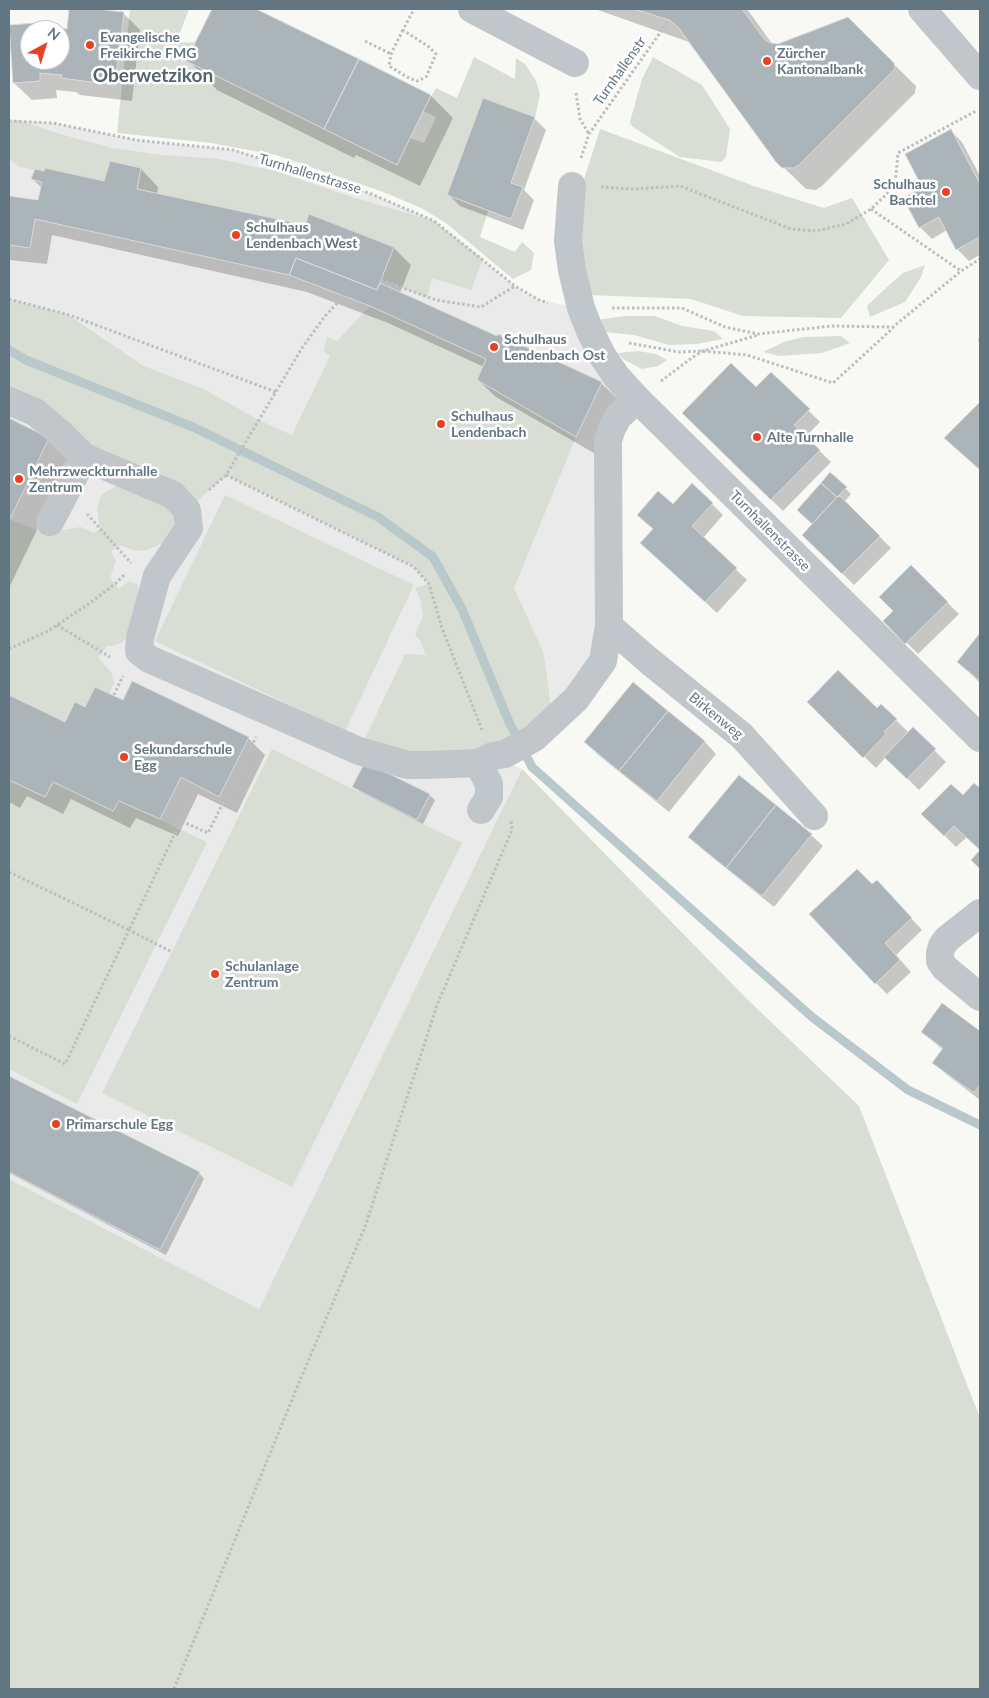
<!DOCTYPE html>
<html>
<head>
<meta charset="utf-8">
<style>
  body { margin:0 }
  #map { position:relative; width:989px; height:1698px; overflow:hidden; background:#f8f8f5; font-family:Lato,sans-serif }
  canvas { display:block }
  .frame { position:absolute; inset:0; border:10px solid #627682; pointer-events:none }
  .north { position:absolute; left:20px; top:20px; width:50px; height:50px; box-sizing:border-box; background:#fff; border:1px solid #c0c8cd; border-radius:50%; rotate:39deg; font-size:14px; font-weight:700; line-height:20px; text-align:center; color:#627682 }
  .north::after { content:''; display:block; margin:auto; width:18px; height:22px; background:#eb4123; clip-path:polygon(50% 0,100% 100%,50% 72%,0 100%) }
</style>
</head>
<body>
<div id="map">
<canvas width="989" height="1698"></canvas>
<div class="frame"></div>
<div class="north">N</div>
</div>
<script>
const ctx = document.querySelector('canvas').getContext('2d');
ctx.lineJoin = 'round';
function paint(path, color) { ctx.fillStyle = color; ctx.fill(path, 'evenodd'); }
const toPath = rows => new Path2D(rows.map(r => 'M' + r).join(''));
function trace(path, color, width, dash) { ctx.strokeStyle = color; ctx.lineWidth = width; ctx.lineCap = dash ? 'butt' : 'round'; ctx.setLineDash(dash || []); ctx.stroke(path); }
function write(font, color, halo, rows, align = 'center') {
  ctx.font = font + ' Lato,sans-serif'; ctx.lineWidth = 5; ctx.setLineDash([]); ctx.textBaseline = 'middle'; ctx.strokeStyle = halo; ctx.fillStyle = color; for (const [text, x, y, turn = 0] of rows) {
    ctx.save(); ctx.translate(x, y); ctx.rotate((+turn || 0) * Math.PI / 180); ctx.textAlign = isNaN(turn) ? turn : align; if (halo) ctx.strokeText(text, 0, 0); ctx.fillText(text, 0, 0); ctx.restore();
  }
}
const built = toPath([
  [18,120,53,123,137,140,233,150,369,193,434,221,515,286,529,295,541,301,581,308,637,399,617,417,609,626,553,721,544,654,292,435,259,420,204,389,144,366,70,315,9,299,9,121],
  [9,381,226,475,414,567,429,584,493,756,522,769,259,1309,9,1179]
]);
const green = toPath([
  [130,9,189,9,176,43,195,42,186,61,397,165,410,138,424,143,436,117,423,111,436,88,457,98,474,57,515,79,516,58,525,64,536,81,540,94,535,117,483,98,447,195,488,211,480,237,515,252,522,242,534,253,531,270,513,279,446,223,421,208,386,193,276,155,211,143,117,133],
  [653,57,702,85,730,129,726,157,721,162,680,157,633,127,630,123,631,118,642,79],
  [18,120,60,134,112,148,162,155,219,159,275,171,355,198,434,221,483,259,471,290,432,278,427,297,381,280,394,247,310,214,305,225,137,189,141,168,110,161,104,181,45,169,44,171,20,167,9,159,9,121],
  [600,129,754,186,824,208,852,198,889,260,841,318,743,316,691,299,590,295,579,245,580,192],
  [925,265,921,277,905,302,870,317,867,306,888,286,903,273],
  [9,299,69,315,144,366,204,389,259,420,292,435,330,356,324,351,327,337,337,341,370,306,486,359,477,380,576,437,514,588,544,654,553,721,505,754,359,751,405,654,426,655,420,640,415,635,423,616,421,601,415,588,429,584,414,567,226,475,187,510,9,401],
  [625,316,655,316,682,326,714,331,723,339,697,344,669,345,634,335,604,332,596,320],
  [841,336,850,343,822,353,779,356,763,352,784,342,804,337],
  [638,351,656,354,667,360,658,366,642,369,623,359,618,353],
  [118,485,149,492,175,515,174,529,161,544,147,550,135,551,120,545,111,551,116,561,110,578,119,589,129,581,138,585,139,594,128,636,121,643,112,646,107,646,98,657,112,674,114,683,109,694,95,687,85,707,75,702,65,722,9,695,9,519,44,533,81,527,94,533,100,529,97,509,101,495],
  [225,495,414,585,345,731,155,641],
  [272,749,462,843,292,1187,102,1093],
  [522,769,746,998,859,1106,980,1418,980,1689,9,1689,9,1179,259,1309],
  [9,779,45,797,53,782,113,811,119,801,207,842,77,1104,9,1069]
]);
const shadow = toPath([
  [70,9,123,13,140,30,132,101,80,95,76,92,56,90,57,98,32,100,14,83,11,26,36,24,40,28,68,31],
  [30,30,60,30,60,60,30,60],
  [213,9,254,9,431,96,453,118,420,186,356,155,354,158,217,90,188,60],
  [595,9,747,9,773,45,778,46,847,18,916,86,915,93,822,186,816,190,806,189,777,161,689,42],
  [534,118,546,130,524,190,534,200,523,230,460,206,448,194],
  [951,131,962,142,980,176,980,255,969,261,957,249,947,230,932,239,920,227],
  [141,169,158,187,157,194,306,226,310,215,394,248,411,265,400,293,601,383,619,400,594,453,496,397,478,380,484,367,388,323,307,292,52,235,47,264,9,260,9,198,39,201,42,188,33,179,105,183],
  [980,337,980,347,978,339],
  [771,373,820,422,805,437,831,462,783,511,683,413,756,389],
  [980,403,980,470,946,438],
  [9,420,48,439,70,461,9,588],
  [830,474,851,494,844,502,891,548,854,585,803,535,814,524,799,510],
  [712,504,723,515,703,538,747,580,717,613,654,555],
  [911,567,959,614,918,654,885,621,895,612],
  [980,635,980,683,958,662],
  [633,684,705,742,716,754,669,812,597,754,586,742],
  [9,696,66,724,85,709,123,701,248,738,265,755,237,813,198,794,178,836,136,818,130,828,71,799,63,814,27,796,20,808,9,802],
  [808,702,877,710,881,705,909,733,913,729,946,762,919,790,886,757,876,768],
  [974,785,980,790,980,849,967,837,956,847,923,814,963,797],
  [354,787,429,795,435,800,423,824,360,792],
  [811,835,823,846,774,907,702,849,690,837],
  [872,886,888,893,922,930,896,955,911,972,887,994,876,983],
  [943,1004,980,1032,980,1100,946,1074,934,1062,943,1050,922,1032],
  [9,1077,199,1173,204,1179,166,1255,9,1173]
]);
const stream = toPath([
  [9,350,26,360,193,427,378,517,433,557,462,609,509,722,532,767,812,1017,908,1090,980,1125]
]);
const building = toPath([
  [69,9,95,9,124,12,115,85,61,78,62,75,40,73,40,81,13,83,9,25,36,23,37,27,67,29,69,9],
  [30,30,60,30,60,60,30,60,30,30],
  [212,9,256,9,359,59,324,129,186,61,212,9],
  [634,9,742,9,765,40,771,43,778,44,848,17,894,63,895,67,894,70,800,164,794,168,782,168,776,162,678,27,669,20,634,9],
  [359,59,431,95,397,165,324,129,359,59],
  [483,98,535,117,511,183,523,187,511,219,447,195,483,98],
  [951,129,980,184,980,237,956,250,939,217,919,228,903,198,922,187,905,154,951,129],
  [110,161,141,168,137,189,305,225,309,214,394,247,377,290,296,258,289,275,35,219,30,248,9,245,9,196,38,200,42,182,31,179,35,169,44,171,45,168,104,181,110,161],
  [296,258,377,290,380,283,497,336,498,334,602,382,576,437,477,380,486,359,370,306,289,275,296,258],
  [731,363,756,387,771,372,810,409,794,425,820,450,771,500,682,413,731,363],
  [980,402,980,468,979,469,944,438,980,402],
  [9,418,49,438,9,521,9,418],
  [830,472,847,487,837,497,821,483,830,472],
  [692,483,713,503,692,526,737,568,705,602,640,543,653,529,637,515,658,491,673,504,692,483],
  [821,483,837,497,812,524,797,510,821,483],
  [840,496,880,536,842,574,802,535,837,497,840,496],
  [911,565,948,602,905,644,883,621,893,611,879,597,911,565],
  [980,633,980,681,957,662,980,633],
  [838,670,877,708,881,704,897,719,884,732,886,734,863,758,807,702,838,670],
  [132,681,249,737,219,797,181,777,160,819,119,801,113,811,53,782,45,797,9,780,9,695,65,722,75,702,85,707,95,687,123,700,132,681],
  [633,682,668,711,619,771,584,742,633,682],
  [668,711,705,741,657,801,619,771,668,711],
  [913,727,936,749,907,779,884,757,913,727],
  [365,762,430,794,417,820,352,787,365,762],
  [739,775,776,805,726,868,688,837,739,775],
  [974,783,980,788,980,869,971,860,980,850,954,826,944,836,921,814,951,784,963,795,974,783],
  [776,805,812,834,762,896,726,868,776,805],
  [857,869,872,884,877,880,912,918,885,943,900,960,875,984,809,914,857,869],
  [942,1003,980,1031,980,1085,974,1093,932,1063,943,1048,921,1032,942,1003],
  [9,1076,200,1172,160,1250,9,1172,9,1076]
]);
const path = toPath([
  [403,30,391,54,389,66,407,77,417,81,426,77,436,54,429,47,403,30,414,9],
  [365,41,391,54],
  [576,93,580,119,589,134],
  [9,121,53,123,136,140,233,150,369,193,434,221,515,286,541,301,548,302],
  [581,158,589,134,669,20],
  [601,187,632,189,680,186,791,229,816,231,846,224,871,209,895,186,898,153,976,111],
  [871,209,961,271],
  [381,280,436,300,481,307,515,286],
  [344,296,325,316,302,348,226,475,414,567,429,584,442,628,482,730],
  [9,299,69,315,276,392],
  [612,308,682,308,725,327,758,334,832,326,893,327,961,271,980,259],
  [629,343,679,352,703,351,747,355,833,383,893,328],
  [661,381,693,357,703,351,758,335],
  [209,490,226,475],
  [87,514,131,563],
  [57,625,110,657],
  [9,649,48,631,90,603,115,584,126,573],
  [114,695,123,676],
  [9,872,129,930,181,821,208,833,256,737],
  [9,1036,65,1064,129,930,172,952],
  [174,1689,298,1385,365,1227,437,1005,512,830,511,819]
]);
const minor = toPath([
  [472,9,575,63],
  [922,9,980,76],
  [572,186,568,241,572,270,581,308,590,331,602,355,616,376,637,399,980,738],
  [9,401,35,412,60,433,84,457,173,495,187,510,189,528,157,576,140,638,139,651,149,659,359,751,408,765,427,765,478,763,493,756,505,754,534,738,576,699,603,661,609,626,608,441,612,428,618,417,637,399],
  [50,522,84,457],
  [609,626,648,660,742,736,814,816],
  [478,763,489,784,489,797,481,810],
  [980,913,947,939,942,946,940,953,940,961,945,968,980,997]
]);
const markers = [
  [90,45,5,"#eb4123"],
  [767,61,5,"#eb4123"],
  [946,192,5,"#eb4123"],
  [236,235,5,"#eb4123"],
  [494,347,5,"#eb4123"],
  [441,424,5,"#eb4123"],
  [757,437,5,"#eb4123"],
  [19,479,5,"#eb4123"],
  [124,757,5,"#eb4123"],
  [215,974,5,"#eb4123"],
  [56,1124,5,"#eb4123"]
];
const poiNames = [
  ["Evangelische",100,37],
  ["Freikirche FMG",100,53],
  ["Zürcher",777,53],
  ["Kantonalbank",777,69],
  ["Schulhaus",936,184,"right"],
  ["Bachtel",936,200,"right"],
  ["Schulhaus",246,227],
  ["Lendenbach West",246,243],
  ["Schulhaus",504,339],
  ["Lendenbach Ost",504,355],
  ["Schulhaus",451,416],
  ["Lendenbach",451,432],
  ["Alte Turnhalle",767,437],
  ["Mehrzweckturnhalle",29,471],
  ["Zentrum",29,487],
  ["Sekundarschule",134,749],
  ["Egg",134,765],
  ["Schulanlage",225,966],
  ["Zentrum",225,982],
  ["Primarschule Egg",66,1124]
];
const streetNames = [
  ["Turnhallenstr",620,71,-55],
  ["Turnhallenstrasse",310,174,17],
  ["Turnhallenstrasse",770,531,45],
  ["Birkenweg",716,716,39]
];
const districtNames = [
  ["Oberwetzikon",153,76]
];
paint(built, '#e9eae9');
paint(green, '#d8ded4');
paint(shadow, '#0003');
trace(stream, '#b9c8cb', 9);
paint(building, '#aab4b9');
trace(building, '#dadad8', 1);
trace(path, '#bbbfc1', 3, [2.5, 2.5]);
trace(minor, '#c1c6ca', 28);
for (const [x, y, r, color] of markers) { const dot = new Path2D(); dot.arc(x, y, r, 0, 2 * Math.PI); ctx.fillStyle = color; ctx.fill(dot); trace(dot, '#fff', 2); }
write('bold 14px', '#627682', '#fff', poiNames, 'left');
write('14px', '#627682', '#fff', streetNames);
write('bold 19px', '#54646c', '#fff', districtNames);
</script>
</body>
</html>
